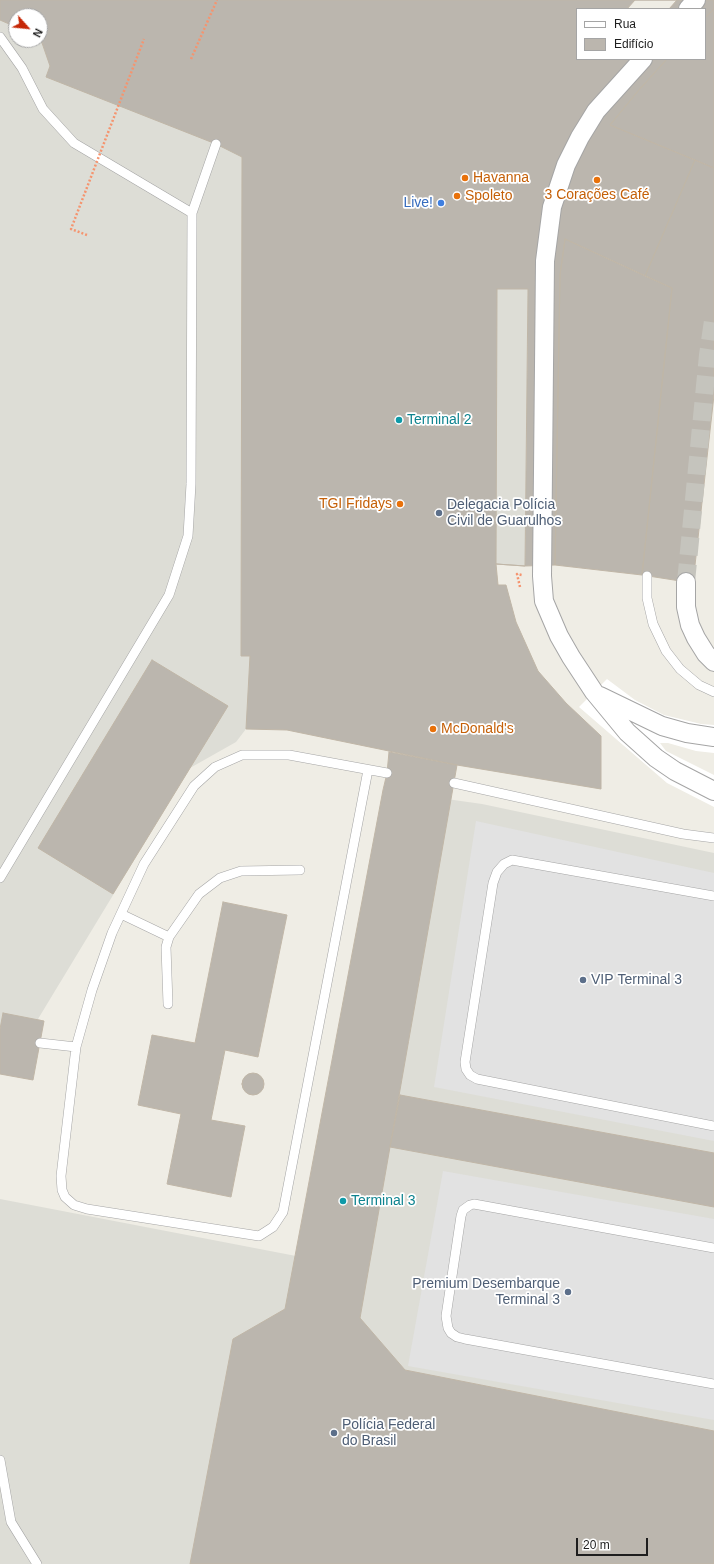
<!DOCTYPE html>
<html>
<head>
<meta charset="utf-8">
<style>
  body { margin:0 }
  #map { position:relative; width:714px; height:1564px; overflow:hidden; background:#efede5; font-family:Helvetica,sans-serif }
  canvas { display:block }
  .legend { position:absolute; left:576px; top:8px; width:130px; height:52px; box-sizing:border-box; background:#fff; border:1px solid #a5a5a5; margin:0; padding:5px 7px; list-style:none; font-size:12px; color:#1e1e1e }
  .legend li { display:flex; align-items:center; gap:8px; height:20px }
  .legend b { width:20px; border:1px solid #a5a5a5 }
  .north { position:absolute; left:8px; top:8px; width:40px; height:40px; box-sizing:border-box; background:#fff; border:1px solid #a5a5a5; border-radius:50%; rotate:117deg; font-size:11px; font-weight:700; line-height:16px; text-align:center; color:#1e1e1e }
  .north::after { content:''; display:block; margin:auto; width:14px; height:18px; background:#c62706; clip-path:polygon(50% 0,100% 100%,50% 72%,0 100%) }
  .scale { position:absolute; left:576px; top:1538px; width:72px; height:18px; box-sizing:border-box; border:2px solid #1e1e1e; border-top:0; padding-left:5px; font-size:12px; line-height:14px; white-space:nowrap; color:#1e1e1e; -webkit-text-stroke:3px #fff; paint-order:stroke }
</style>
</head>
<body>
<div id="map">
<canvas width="714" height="1564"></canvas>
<ul class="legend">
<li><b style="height:5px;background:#fff"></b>Rua</li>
<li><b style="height:11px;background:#bbb6ae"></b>Edifício</li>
</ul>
<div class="north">N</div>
<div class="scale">20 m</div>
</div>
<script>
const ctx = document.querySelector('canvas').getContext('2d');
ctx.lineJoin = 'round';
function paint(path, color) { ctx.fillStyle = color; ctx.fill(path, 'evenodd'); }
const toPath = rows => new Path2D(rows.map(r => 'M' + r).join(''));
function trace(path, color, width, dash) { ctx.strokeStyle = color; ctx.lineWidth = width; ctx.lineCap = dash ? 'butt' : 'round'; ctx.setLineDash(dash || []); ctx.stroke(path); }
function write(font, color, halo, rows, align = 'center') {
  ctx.font = font + ' Helvetica,sans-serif'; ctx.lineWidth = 3.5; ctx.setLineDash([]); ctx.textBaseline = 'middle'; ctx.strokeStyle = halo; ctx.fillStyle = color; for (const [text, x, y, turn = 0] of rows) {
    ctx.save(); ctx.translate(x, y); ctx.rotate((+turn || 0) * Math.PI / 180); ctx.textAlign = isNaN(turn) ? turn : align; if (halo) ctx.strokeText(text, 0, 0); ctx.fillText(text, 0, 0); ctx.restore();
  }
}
const airport = toPath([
  [0,0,577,9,577,59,528,289,525,566,496,564,498,585,506,585,516,622,538,671,566,703,601,736,601,789,457,765,287,730,246,729,236,742,190,768,38,1019,44,1021,33,1080,0,1074],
  [16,16,40,16,40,40,16,40],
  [383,790,482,804,714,853,714,1564,0,1564,0,1199,296,1256]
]);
const parking = toPath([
  [476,821,714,873,714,1141,434,1087],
  [443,1171,714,1219,714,1420,408,1366]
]);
const pier = toPath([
  [607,679,635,700,664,715,701,724,714,725,714,753,696,751,668,743,660,743,666,751,714,775,714,807,667,783,579,707]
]);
const building = toPath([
  [0,0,714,0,714,9,705,18,705,9,577,9,577,59,667,59,638,91,610,125,695,160,645,276,565,239,560,275,555,565,525,566,496,564,498,585,506,585,516,622,538,671,566,703,601,736,601,789,457,765,287,730,246,729,250,656,241,656,242,157,216,144,46,77,50,66,40,37,40,16,16,16,16,27,0,20,0,0],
  [635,0,677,0,669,9,627,9,635,0],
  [714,9,714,168,610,125,638,91,667,59,705,59,705,18,714,9],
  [695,160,714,168,714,395,693,583,642,575,672,288,645,276,695,160],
  [565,239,672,288,642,575,555,565,560,275,565,239],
  [497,289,528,289,525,566,496,564,497,289],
  [152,660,228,706,113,894,38,848,152,660],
  [389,752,457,765,360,1318,405,1370,714,1431,714,1564,190,1564,233,1339,285,1309,383,790,387,773,389,752],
  [223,902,287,915,258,1057,225,1050,211,1120,245,1126,231,1197,167,1184,181,1114,138,1105,152,1035,195,1043,223,902],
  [3,1013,44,1021,33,1080,0,1074,0,1029,3,1013],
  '242 1084a11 11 0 1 1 22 0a11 11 0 1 1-22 0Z',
  [400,1095,714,1153,714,1207,390,1147,400,1095]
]);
const minorTunnel = toPath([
  [686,582,708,355,714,314]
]);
const path = toPath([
  [191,59,217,0],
  [520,587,517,574,522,575]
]);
const service = toPath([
  [0,37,22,68,43,109,74,143,192,213],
  [647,576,647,598,653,624,666,651,680,669,699,685,714,692],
  [454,783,683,834,714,838],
  [0,878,169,595,188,536,191,484,192,213,216,144],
  [714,896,512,860,504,864,497,872,493,883,465,1062,466,1069,470,1075,477,1079,714,1126],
  [121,914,169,937,199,894,220,878,241,871,300,870],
  [168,1004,166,947,169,937],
  [40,1043,76,1047,92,990,112,933,144,864,194,786,215,767,242,755,289,755,387,773],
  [76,1047,61,1176,62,1190,65,1197,74,1205,87,1209,259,1236,273,1227,283,1212,368,770],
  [714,1248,474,1204,470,1205,463,1210,461,1216,446,1316,448,1328,451,1333,457,1337,465,1339,714,1384],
  [0,1460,11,1522,37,1564]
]);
const minor = toPath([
  [688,9,696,0],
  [643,59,596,111,580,137,566,165,552,207,545,261,542,576,544,601,559,636,571,657,594,692,627,732,656,758,675,771,714,791],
  [686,582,686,607,690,625,696,638,706,654,714,662],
  [600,696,662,726,687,733,714,737]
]);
const pathBridge = toPath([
  [87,235,71,229,144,39]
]);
const markers = [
  [465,178,4,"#e8710a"],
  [597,180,4,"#e8710a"],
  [457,196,4,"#e8710a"],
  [441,203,4,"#3f7fe0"],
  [399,420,4,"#0f9aa8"],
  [400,504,4,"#e8710a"],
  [439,513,4,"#5c6f8a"],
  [433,729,4,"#e8710a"],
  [583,980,4,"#5c6f8a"],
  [343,1201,4,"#0f9aa8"],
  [568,1292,4,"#5c6f8a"],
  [334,1433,4,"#5c6f8a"]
];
const foodNames = [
  ["Havanna",473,178],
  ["3 Corações Café",597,195,"center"],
  ["Spoleto",465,196],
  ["TGI Fridays",392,504,"right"],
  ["McDonald's",441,729]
];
const shopNames = [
  ["Live!",433,203]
];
const cultureNames = [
  ["Terminal 2",407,420],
  ["Terminal 3",351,1201]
];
const serviceNames = [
  ["Delegacia Polícia",447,505],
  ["Civil de Guarulhos",447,521],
  ["VIP Terminal 3",591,980],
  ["Premium Desembarque",560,1284,"right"],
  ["Terminal 3",560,1300,"right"],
  ["Polícia Federal",342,1425],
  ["do Brasil",342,1441]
];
paint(airport, '#ddddd6');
paint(parking, '#e2e2e2');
paint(pier, '#fff');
paint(building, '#bbb6ae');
trace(building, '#c0b6a7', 1);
trace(minorTunnel, '#c5c4bd', 18, [18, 9]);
trace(service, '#a5a5a5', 10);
trace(minor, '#a5a5a5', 20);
trace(path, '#f5946f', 2.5, [2, 2]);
trace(service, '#fff', 9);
trace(minor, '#fff', 18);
trace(pathBridge, '#f5946f', 2.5, [2, 2]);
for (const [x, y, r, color] of markers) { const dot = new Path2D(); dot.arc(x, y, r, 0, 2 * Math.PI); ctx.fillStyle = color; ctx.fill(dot); trace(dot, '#fff', 1.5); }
write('14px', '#c56008', '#fff', foodNames, 'left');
write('14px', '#366cbe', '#fff', shopNames, 'right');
write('14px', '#0d838f', '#fff', cultureNames, 'left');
write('14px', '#4e5e75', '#fff', serviceNames, 'left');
</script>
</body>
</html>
